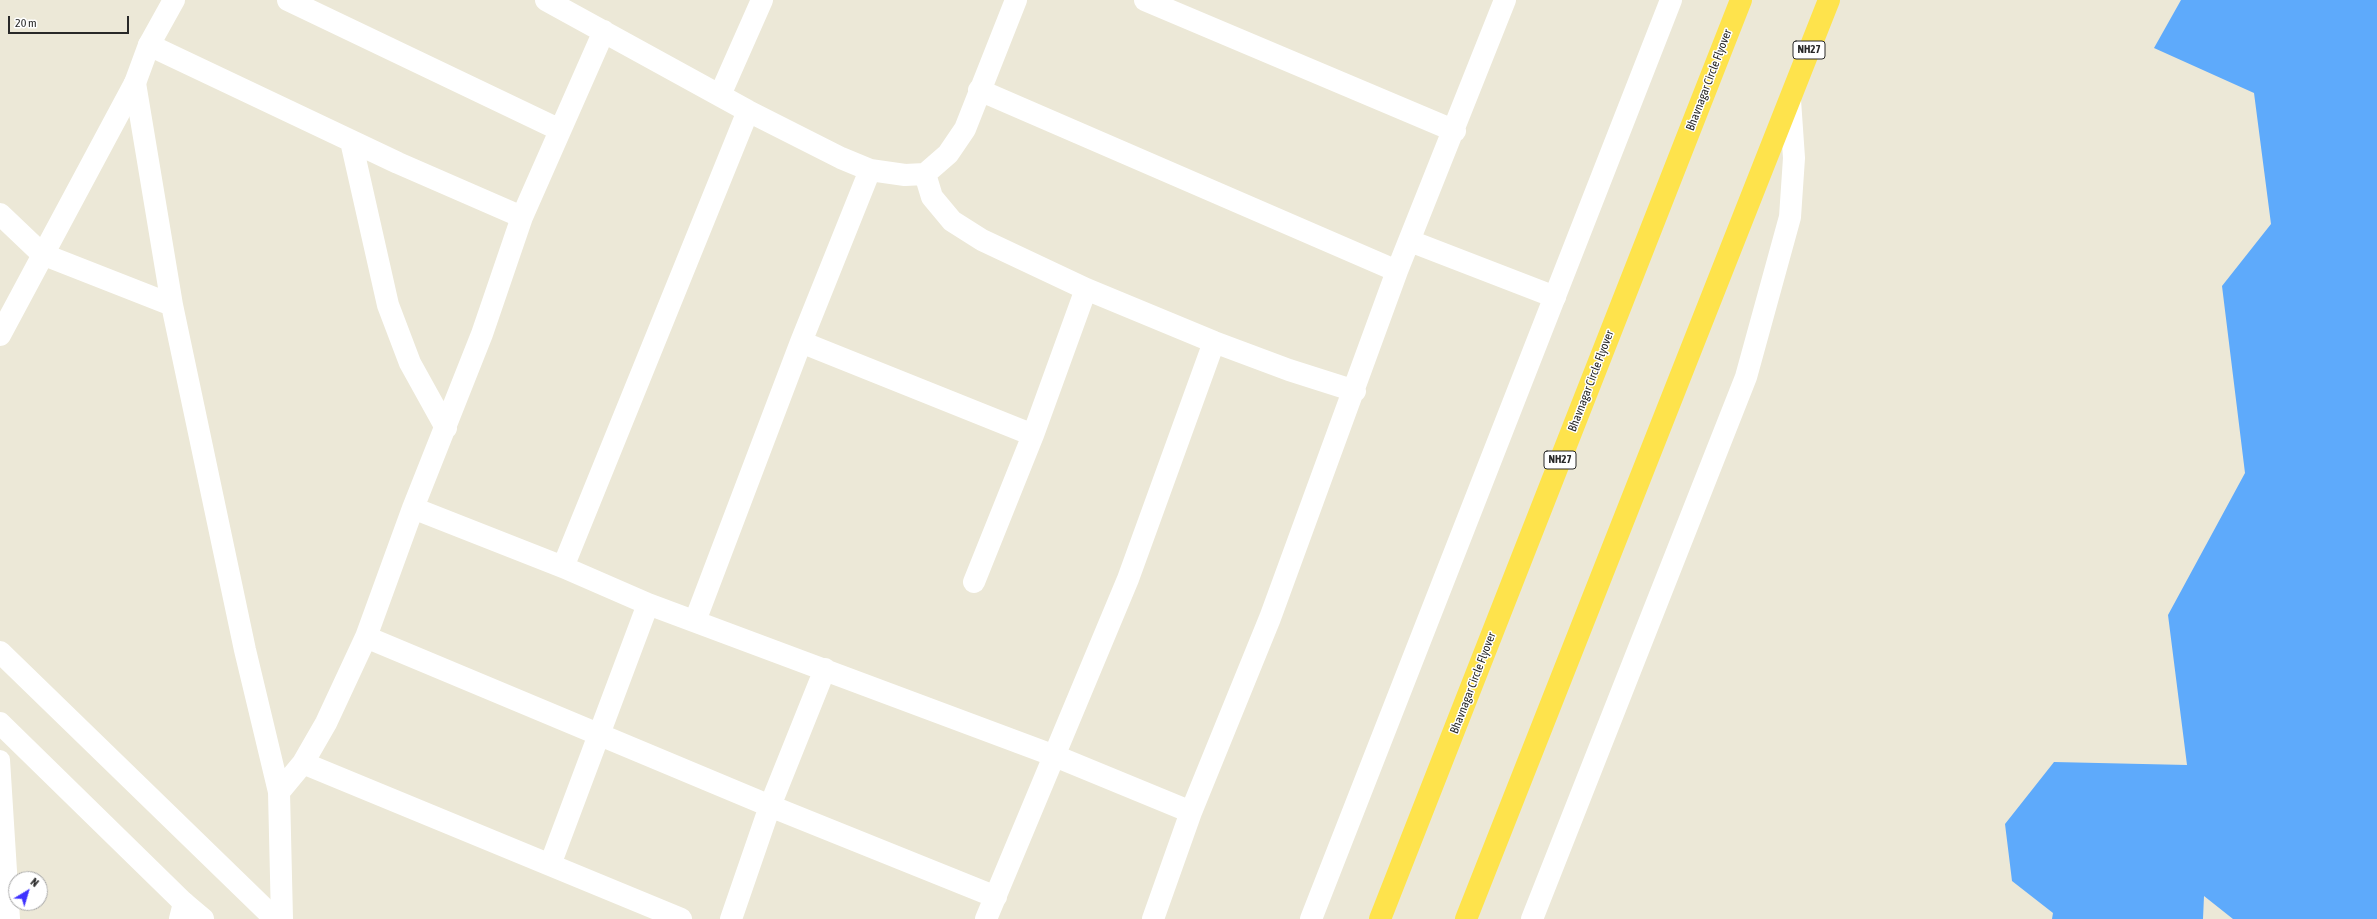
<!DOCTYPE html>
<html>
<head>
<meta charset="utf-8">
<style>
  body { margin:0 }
  #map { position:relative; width:2377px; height:919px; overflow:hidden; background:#ece8d7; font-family:"Asap Condensed",sans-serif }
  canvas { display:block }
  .north { position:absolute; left:8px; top:871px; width:40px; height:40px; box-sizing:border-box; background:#fff; border:1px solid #a9a9a9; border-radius:50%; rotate:38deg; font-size:11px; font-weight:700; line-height:16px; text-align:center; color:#282828 }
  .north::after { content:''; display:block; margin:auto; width:14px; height:18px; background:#3e31ff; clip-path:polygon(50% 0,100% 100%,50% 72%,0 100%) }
  .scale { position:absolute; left:8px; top:16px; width:121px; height:18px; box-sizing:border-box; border:2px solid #282828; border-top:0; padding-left:5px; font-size:12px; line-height:14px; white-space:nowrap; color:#282828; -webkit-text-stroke:3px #fff; paint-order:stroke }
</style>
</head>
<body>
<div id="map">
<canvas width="2377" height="919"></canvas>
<div class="north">N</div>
<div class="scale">20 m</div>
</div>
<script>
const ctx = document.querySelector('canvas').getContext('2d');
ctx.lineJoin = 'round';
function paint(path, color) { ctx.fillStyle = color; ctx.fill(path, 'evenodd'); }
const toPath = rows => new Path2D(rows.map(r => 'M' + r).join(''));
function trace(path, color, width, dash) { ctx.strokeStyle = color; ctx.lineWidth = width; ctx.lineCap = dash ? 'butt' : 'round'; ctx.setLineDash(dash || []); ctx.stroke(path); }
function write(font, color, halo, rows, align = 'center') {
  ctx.font = font + ' "Asap Condensed",sans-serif'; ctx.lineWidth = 3; ctx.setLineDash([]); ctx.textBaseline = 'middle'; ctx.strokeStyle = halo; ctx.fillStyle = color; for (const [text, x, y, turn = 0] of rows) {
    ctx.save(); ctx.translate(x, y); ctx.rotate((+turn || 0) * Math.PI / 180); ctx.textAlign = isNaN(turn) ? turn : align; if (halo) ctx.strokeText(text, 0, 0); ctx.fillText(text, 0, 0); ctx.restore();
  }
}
const water = toPath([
  [2181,0,2377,0,2377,919,2233,919,2204,896,2203,919,2052,919,2053,913,2012,881,2005,824,2054,762,2187,765,2168,615,2245,473,2222,286,2271,224,2254,93,2154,48]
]);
const service = toPath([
  [0,760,10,919]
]);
const minor = toPath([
  [288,0,560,130],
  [546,0,748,111,841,158,870,170,905,175,925,174,948,154,965,129,1016,0],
  [1145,0,1455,131],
  [149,45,398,163,522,217],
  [135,83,172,305,245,650,279,792,282,919],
  [979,90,1397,271],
  [720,95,762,0],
  [351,141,388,305,410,363,446,428],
  [925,174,932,197,952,221,982,240,1086,289,1214,342,1289,370,1355,391],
  [0,214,42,254,172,305],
  [1410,241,1555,297],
  [801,342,1033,435],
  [413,508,563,567,648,604,1055,756,1191,812],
  [563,567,748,111],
  [974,582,1033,435,1086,289],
  [695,621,801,342,870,170],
  [366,637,770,806,996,897],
  [303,763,681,919],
  [279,792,303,763,326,723,366,637,413,508,482,334,522,217,604,31],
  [550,865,648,604],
  [180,919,184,903],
  [731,919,770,806,825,669],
  [986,919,1128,579,1214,342],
  [1153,919,1191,812,1270,618,1397,271,1505,0]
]);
const tertiary = toPath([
  [0,335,135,83,149,45,174,0],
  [0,652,275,919],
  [0,723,184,903,203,919],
  [1311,919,1671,0],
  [1532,919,1746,377,1790,217,1794,158,1790,100]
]);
const trunk = toPath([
  [1380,919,1741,0],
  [1466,919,1829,0]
]);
const shields = [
  [1809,50,32],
  [1560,460,32]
];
const shieldNames = [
  ["NH27",1809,50],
  ["NH27",1560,460]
];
const streetNames = [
  ["Bhavnagar Circle Flyover",1709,80,-69],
  ["Bhavnagar Circle Flyover",1591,381,-69],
  ["Bhavnagar Circle Flyover",1473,683,-69]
];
paint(water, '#5eaafb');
trace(service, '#fff', 20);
trace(minor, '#fff', 22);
trace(tertiary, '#fff', 22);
trace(trunk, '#fee34c', 22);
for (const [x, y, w] of shields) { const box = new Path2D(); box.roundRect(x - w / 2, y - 9, w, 18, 3); ctx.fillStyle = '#fff'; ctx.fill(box); trace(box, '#282828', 1); }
write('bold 11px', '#282828', null, shieldNames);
write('12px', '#282828', '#fff', streetNames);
</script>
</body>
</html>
